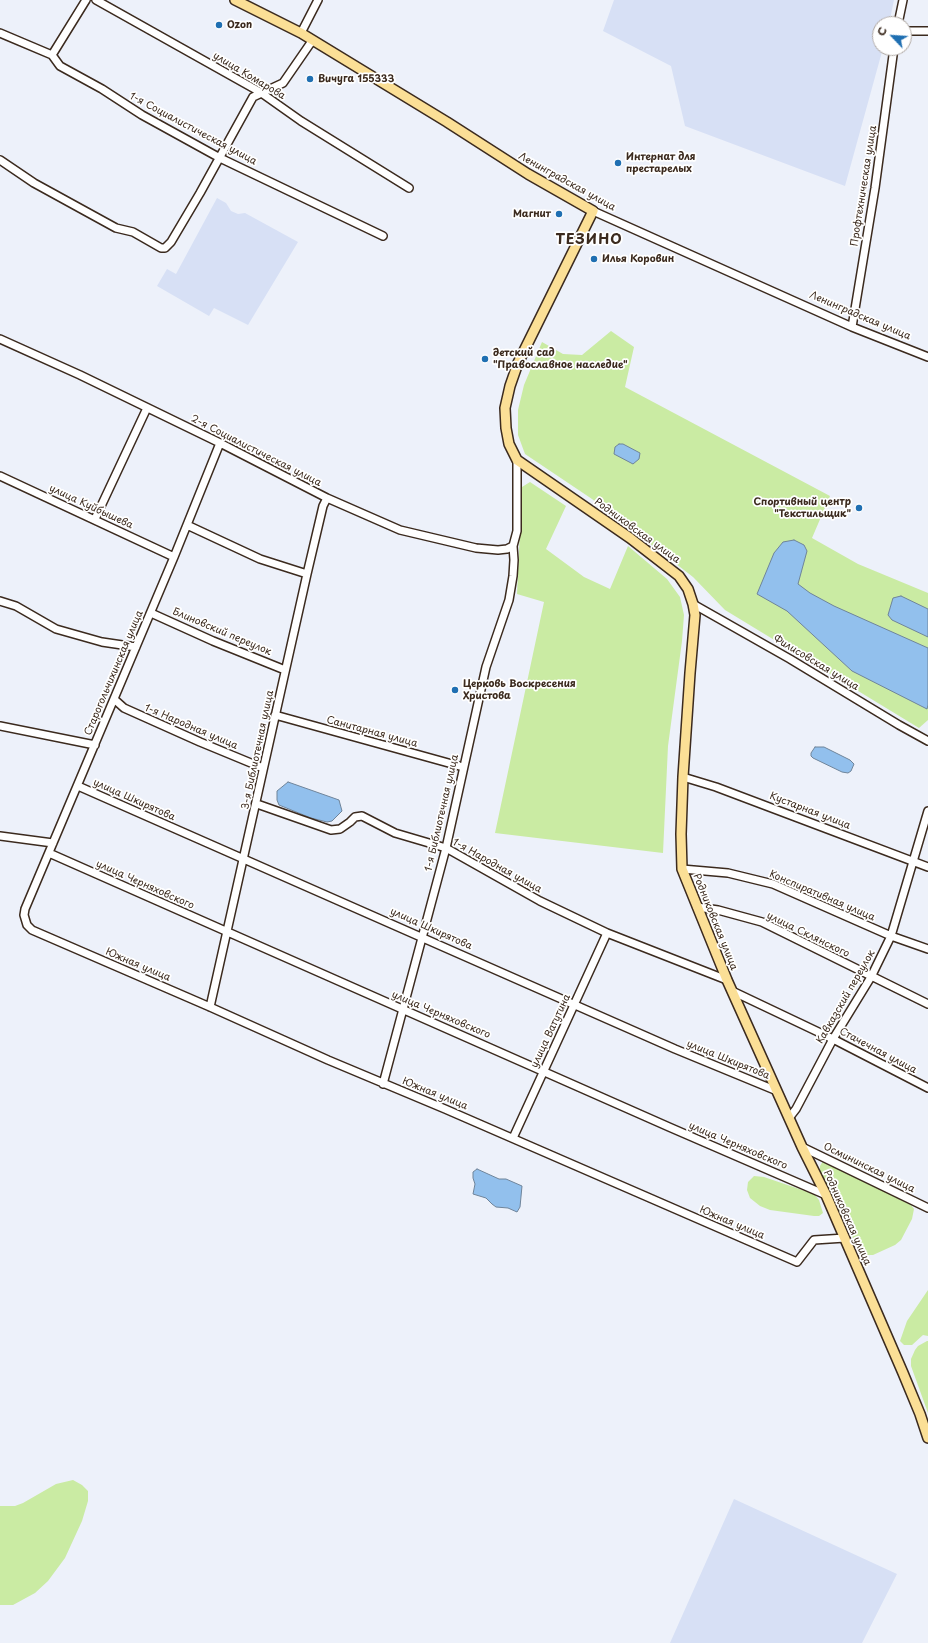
<!DOCTYPE html>
<html>
<head>
<meta charset="utf-8">
<style>
  body { margin:0 }
  #map { position:relative; width:928px; height:1643px; overflow:hidden; background:#edf1fa; font-family:"Playpen Sans",sans-serif }
  canvas { display:block }
  .north { position:absolute; left:872px; top:16px; width:40px; height:40px; box-sizing:border-box; background:#fff; border:1px solid #b1aaa5; border-radius:50%; rotate:295deg; font-size:11px; font-weight:700; line-height:16px; text-align:center; color:#3b2a1e }
  .north::after { content:''; display:block; margin:auto; width:14px; height:18px; background:#1f6fb2; clip-path:polygon(50% 0,100% 100%,50% 72%,0 100%) }
</style>
</head>
<body>
<div id="map">
<canvas width="928" height="1643"></canvas>
<div class="north">С</div>
</div>
<script>
const ctx = document.querySelector('canvas').getContext('2d');
ctx.lineJoin = 'round';
function paint(path, color) { ctx.fillStyle = color; ctx.fill(path, 'evenodd'); }
const toPath = rows => new Path2D(rows.map(r => 'M' + r).join(''));
function trace(path, color, width, dash) { ctx.strokeStyle = color; ctx.lineWidth = width; ctx.lineCap = dash ? 'butt' : 'round'; ctx.setLineDash(dash || []); ctx.stroke(path); }
function write(font, color, halo, rows, align = 'center') {
  ctx.font = font + ' "Playpen Sans",sans-serif'; ctx.lineWidth = 3.5; ctx.setLineDash([]); ctx.textBaseline = 'middle'; ctx.strokeStyle = halo; ctx.fillStyle = color; for (const [text, x, y, turn = 0] of rows) {
    ctx.save(); ctx.translate(x, y); ctx.rotate((+turn || 0) * Math.PI / 180); ctx.textAlign = isNaN(turn) ? turn : align; if (halo) ctx.strokeText(text, 0, 0); ctx.fillText(text, 0, 0); ctx.restore();
  }
}
const built = toPath([
  [614,0,894,0,889,24,880,24,880,48,883,48,845,186,685,126,671,66,603,31],
  [217,198,226,203,231,211,238,214,245,213,298,242,248,325,214,308,209,316,157,286,167,269,176,274],
  [734,1499,897,1574,862,1643,670,1643]
]);
const green = toPath([
  [611,331,634,347,625,387,830,496,812,538,858,564,928,593,928,720,919,728,725,610,693,577,592,499,525,454,518,435,518,410,524,385,542,342,563,354,582,355],
  [530,482,566,506,546,549,584,577,610,589,628,546,667,579,680,597,684,615,682,641,668,746,663,853,495,833,544,602,517,594,522,487],
  [823,1161,911,1205,914,1209,912,1219,901,1240,895,1245,873,1255,865,1255,860,1252,820,1173,820,1166],
  [754,1176,764,1177,814,1194,819,1200,823,1213,819,1216,814,1216,770,1210,760,1206,750,1198,747,1190,748,1182],
  [928,1290,928,1336,923,1335,912,1345,904,1345,900,1341,907,1321],
  [927,1341,928,1341,928,1413,911,1366,911,1359,915,1350,918,1346],
  [73,1480,82,1485,88,1491,88,1501,82,1521,65,1558,48,1581,35,1593,13,1605,0,1605,0,1506,15,1506,23,1503,56,1484]
]);
const water = toPath([
  [619,444,623,444,640,453,639,459,633,464,614,454,615,447,619,444],
  [794,540,804,545,807,551,798,584,810,593,834,606,928,648,928,705,927,709,852,671,787,611,757,594,774,553,783,542,794,540],
  [901,596,928,609,928,637,892,620,888,615,893,598,901,596],
  [815,747,824,747,850,760,854,764,851,771,848,773,842,772,813,758,811,756,811,753,815,747],
  [288,782,339,800,342,811,332,821,327,822,311,818,279,805,277,800,277,791,288,782],
  [477,1169,499,1179,506,1179,522,1186,520,1207,517,1212,508,1208,496,1207,492,1204,486,1198,473,1194,475,1184,473,1178,473,1172,477,1169]
]);
const minor = toPath([
  [96,0,260,92,301,121,409,188],
  [898,24,903,0],
  [904,31,928,31],
  [0,33,52,55,60,66,102,89,142,115,220,158,383,236],
  [301,33,318,0],
  [52,55,86,0],
  [0,160,34,183,116,228,133,232,161,248,165,248,171,242,200,193,253,97,283,83,312,41],
  [593,211,852,327,928,357],
  [852,327,875,188,894,48],
  [0,339,80,375,220,443,327,498,400,530,476,548,498,550,507,549,513,546],
  [220,443,174,557,25,909,24,915,27,925,32,930,210,1007,328,1060,445,1109,797,1262,814,1240,845,1238],
  [0,476,174,557],
  [95,519,147,408],
  [187,525,260,559,307,574],
  [513,546,517,531,517,460],
  [0,601,16,606,56,629,102,642,136,647],
  [693,604,790,659,899,725,928,741],
  [151,613,213,641,285,670],
  [114,699,124,708,200,742,263,768],
  [275,715,463,767],
  [0,726,95,745],
  [683,777,716,787,928,867],
  [78,786,675,1049,777,1091],
  [257,804,331,830,340,829,350,822,355,817,362,816,395,833,446,848,540,901,607,933,727,980],
  [0,836,53,843],
  [49,853,669,1127,826,1195],
  [682,869,728,873,773,884,891,936,928,949],
  [697,907,718,910,762,922,928,1004],
  [732,991,833,1039,928,1088],
  [210,1007,307,574,323,506,327,498],
  [383,1084,446,848,486,667,509,600,513,576,514,560,513,546],
  [789,1118,796,1109,833,1039,871,977,891,936,928,811],
  [513,1138,607,933],
  [802,1147,928,1208]
]);
const major = toPath([
  [235,0,301,33,447,122,528,174,593,211,518,363,510,386,505,408,506,428,509,444,517,460,630,538,679,576,688,589,693,604,695,615,690,673,683,777,681,834,682,869,727,980,802,1147,826,1195,903,1373,920,1414,928,1438]
]);
const markers = [
  [219,25,4,"#1f6fb2"],
  [310,79,4,"#1f6fb2"],
  [618,163,4,"#1f6fb2"],
  [559,214,4,"#1f6fb2"],
  [594,259,4,"#1f6fb2"],
  [485,359,4,"#1f6fb2"],
  [859,508,4,"#1f6fb2"],
  [455,690,4,"#1f6fb2"]
];
const poiNames = [
  ["Ozon",227,25],
  ["Вичуга 155333",318,79],
  ["Интернат для",626,157],
  ["престарелых",626,169],
  ["Магнит",551,214,"right"],
  ["Илья Коровин",602,259],
  ["детский сад",493,353],
  ["\"Православное наследие\"",493,365],
  ["Спортивный центр",851,502,"right"],
  ["\"Текстильщик\"",851,514,"right"],
  ["Церковь Воскресения",463,684],
  ["Христова",463,696]
];
const streetNames = [
  ["улица Комарова",249,76,31],
  ["1-я Социалистическая улица",193,129,28],
  ["Ленинградская улица",567,182,29],
  ["Профтехническая улица",864,186,-81],
  ["Ленинградская улица",860,316,23],
  ["2-я Социалистическая улица",256,451,27],
  ["улица Куйбышева",91,507,25],
  ["Родниковская улица",637,531,36],
  ["Блиновский переулок",222,632,23],
  ["Филисовская улица",816,663,31],
  ["Старогольчихинская улица",114,673,-67],
  ["1-я Народная улица",191,727,23],
  ["Санитарная улица",372,732,15],
  ["3-я Библиотечная улица",258,750,-78],
  ["улица Шкирятова",134,800,24],
  ["Кустарная улица",810,811,21],
  ["1-я Библиотечная улица",442,813,-77],
  ["1-я Народная улица",497,866,29],
  ["улица Черняховского",145,885,24],
  ["Конспиративная улица",822,896,23],
  ["Родниковская улица",715,922,68],
  ["улица Шкирятова",431,929,24],
  ["улица Склянского",808,935,26],
  ["Южная улица",138,965,23],
  ["Кавказский переулок",846,997,-60],
  ["улица Черняховского",441,1015,23],
  ["улица Ватутина",551,1031,-65],
  ["Стачечная улица",878,1051,28],
  ["улица Шкирятова",728,1060,22],
  ["Южная улица",435,1094,22],
  ["улица Черняховского",738,1146,23],
  ["Осмининская улица",869,1168,26],
  ["Родниковская улица",847,1218,66],
  ["Южная улица",732,1223,23]
];
const districtNames = [
  ["ТЕЗИНО",589,240]
];
paint(built, '#d7e0f5');
paint(green, '#caeba3');
paint(water, '#92c0ed');
trace(water, '#6f849a', 1);
trace(minor, '#3b2a1e', 10);
trace(major, '#3b2a1e', 12);
trace(minor, '#fff', 7);
trace(major, '#fbdf96', 9);
for (const [x, y, r, color] of markers) { const dot = new Path2D(); dot.arc(x, y, r, 0, 2 * Math.PI); ctx.fillStyle = color; ctx.fill(dot); trace(dot, '#fff', 1.5); }
write('bold 10px', '#3b2a1e', '#fff', poiNames, 'left');
write('10px', '#3b2a1e', '#fff', streetNames);
ctx.letterSpacing = '1px';
write('bold 14px', '#3b2a1e', '#fff', districtNames);
ctx.letterSpacing = '0px';
</script>
</body>
</html>
